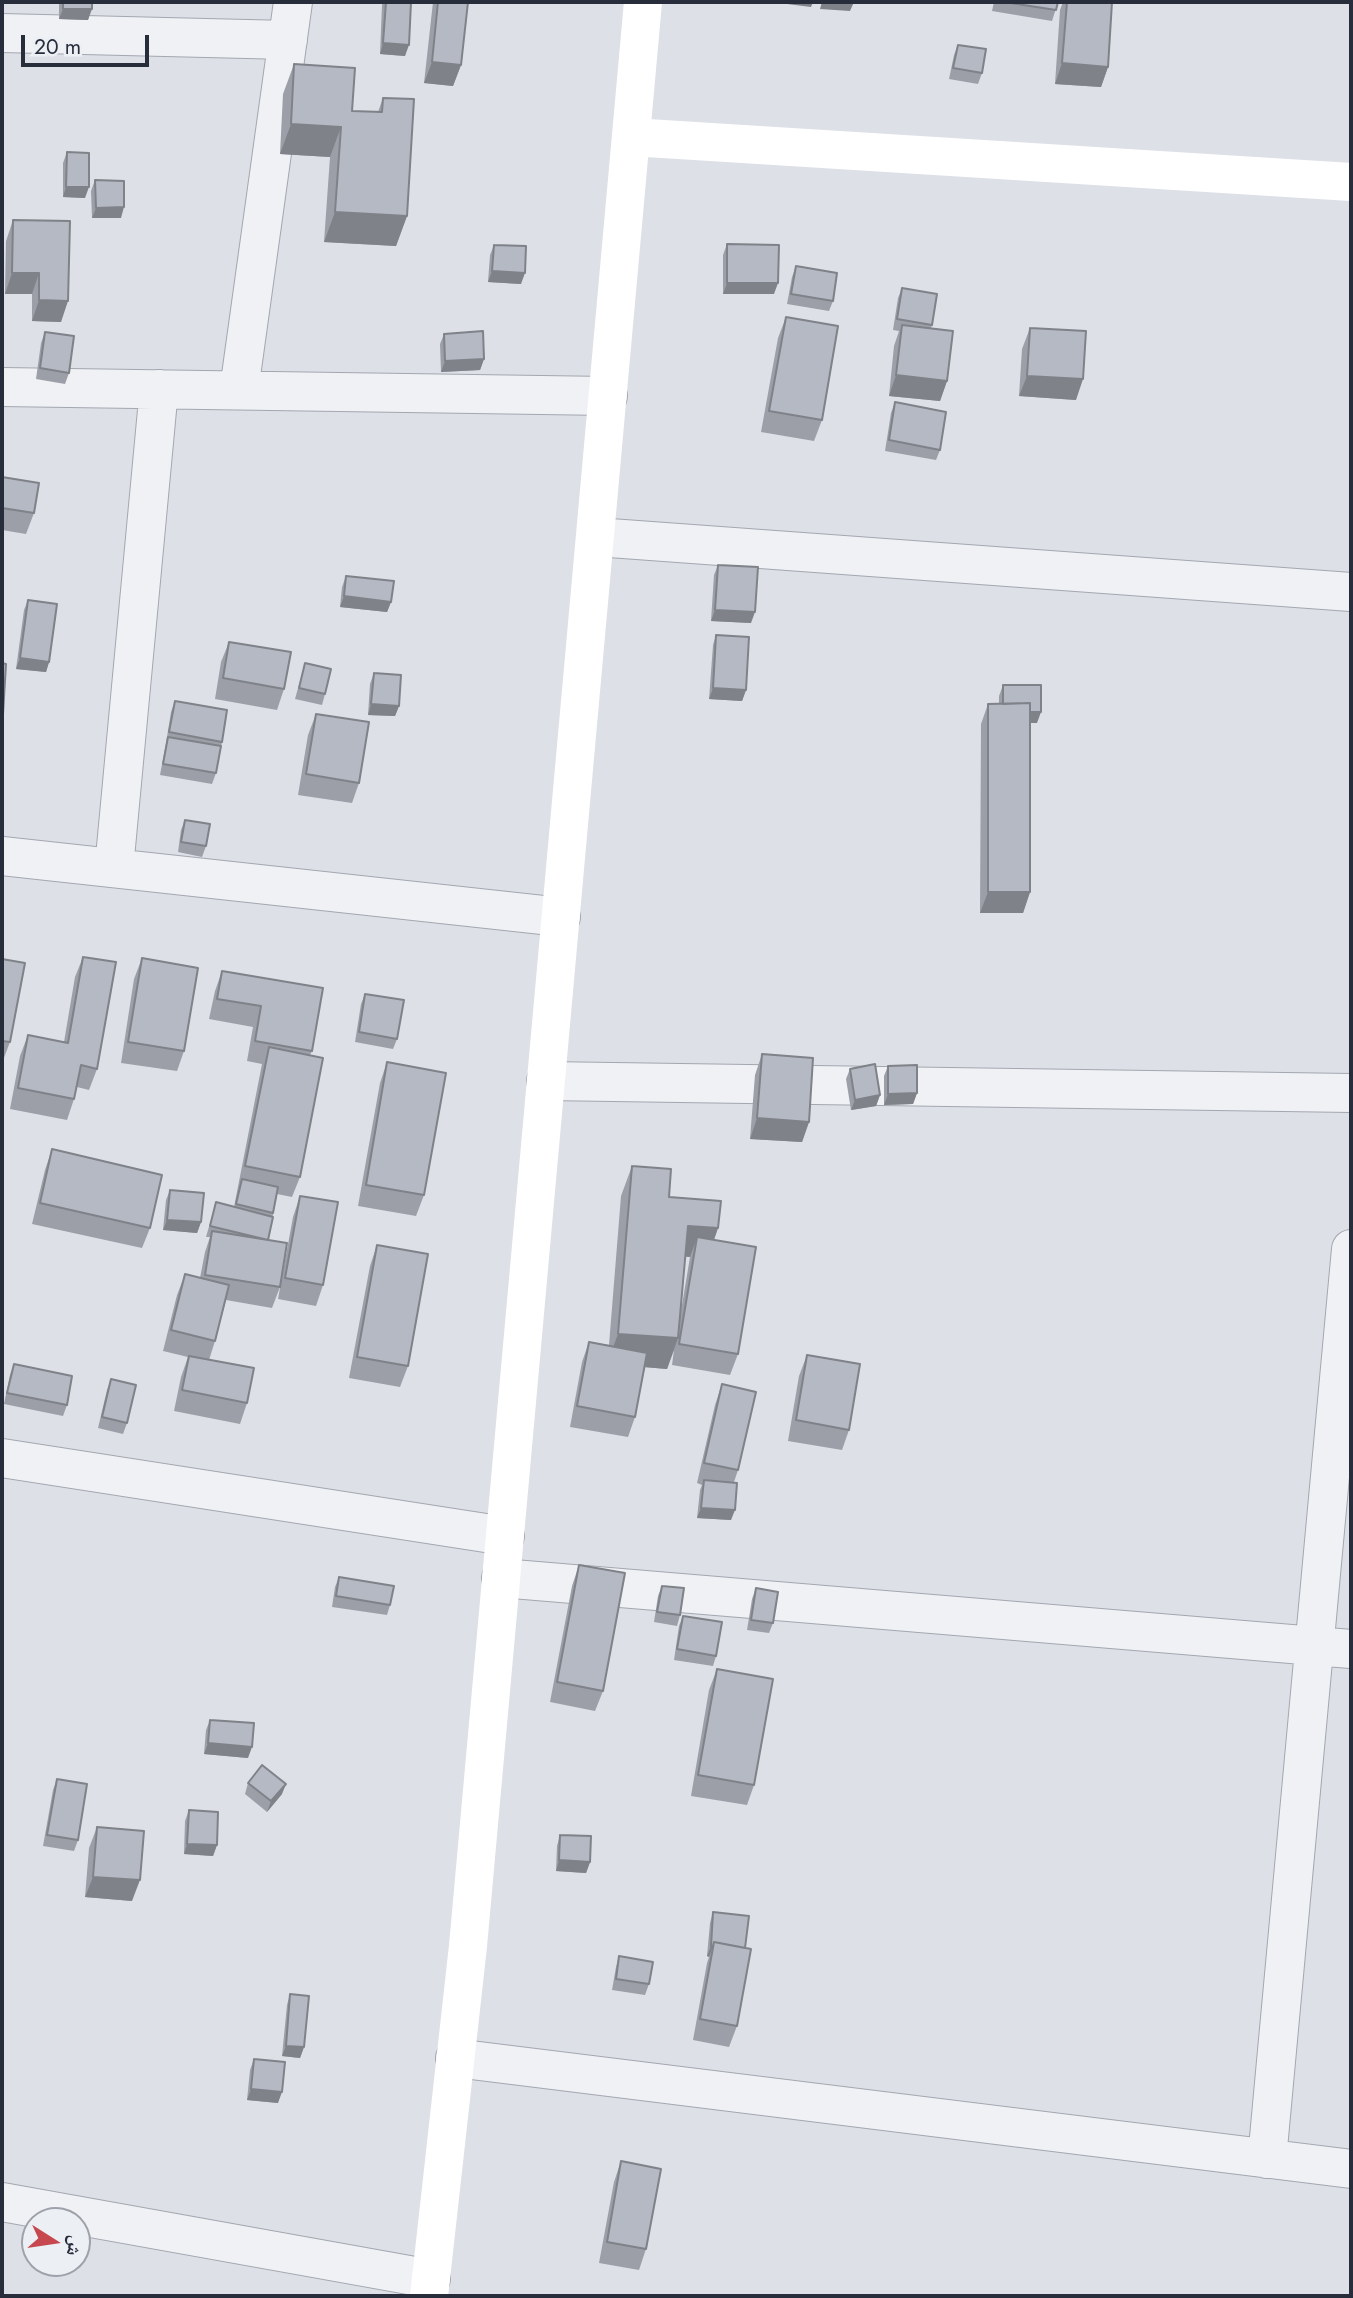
<!DOCTYPE html>
<html>
<head>
<meta charset="utf-8">
<style>
  body { margin:0 }
  #map { position:relative; width:1353px; height:2298px; overflow:hidden; background:#dde0e6; font-family:Jost,"Noto Naskh Arabic",sans-serif }
  canvas { display:block }
  .frame { position:absolute; inset:0; border:4px solid #282d3c; pointer-events:none }
  .north { position:absolute; left:21px; top:2207px; width:70px; height:70px; box-sizing:border-box; background:#eceff4; border:2px solid #9ea1aa; border-radius:50%; rotate:102deg; font-size:19px; font-weight:700; line-height:28px; text-align:center; color:#282d3c }
  .north::after { content:''; display:block; margin:auto; width:24px; height:32px; background:#c6484e; clip-path:polygon(50% 0,100% 100%,50% 72%,0 100%) }
  .scale { position:absolute; left:21px; top:35px; width:128px; height:32px; box-sizing:border-box; border:4px solid #282d3c; border-top:0; padding-left:9px; font-size:21px; line-height:24px; white-space:nowrap; color:#282d3c; -webkit-text-stroke:5px #eceff4; paint-order:stroke }
</style>
</head>
<body>
<div id="map">
<canvas width="1353" height="2298"></canvas>
<div class="frame"></div>
<div class="north">ش</div>
<div class="scale">20 m</div>
</div>
<script>
const ctx = document.querySelector('canvas').getContext('2d');
ctx.lineJoin = 'round';
const toPath = rows => new Path2D(rows.map(r => 'M' + r).join(''));
function trace(path, color, width, dash) { ctx.strokeStyle = color; ctx.lineWidth = width; ctx.lineCap = dash ? 'butt' : 'round'; ctx.setLineDash(dash || []); ctx.stroke(path); }
function paint(path, color) { ctx.fillStyle = color; ctx.fill(path, 'evenodd'); }
const street = toPath([
  [2,33,288,40],
  [2,387,608,396],
  [239,390,293,2],
  [596,537,1351,592],
  [2,856,561,917],
  [114,868,159,389],
  [546,1081,1351,1093],
  [2,1458,505,1536],
  [501,1578,1351,1649],
  [455,2058,1351,2169],
  [1267,2159,1351,1249],
  [2,2202,431,2279]
]);
const secondary = toPath([
  [631,137,1351,182],
  [429,2296,468,1946,643,2]
]);
const wall = toPath([
  [59,2,92,2,88,20,59,19],
  [383,2,411,2,405,56,380,54,382,5],
  [433,2,468,2,461,65,453,86,424,83],
  [994,2,1058,2,1052,21,992,11],
  [1063,2,1112,2,1108,67,1101,87,1055,84,1060,10],
  [1175,2,1191,2,1190,4],
  [958,45,982,73,978,84,949,79,954,55],
  [294,64,352,111,378,112,383,98,407,216,396,246,324,242,330,157,280,154,283,94],
  [67,152,85,198,63,197,63,163],
  [95,180,121,218,92,218,91,191],
  [13,220,70,221,61,322,32,321,32,294,5,294,6,241],
  [727,244,774,294,723,294,723,255],
  [494,245,521,284,488,282,490,255],
  [796,266,833,301,829,311,787,304,792,277],
  [902,288,932,325,931,328,947,381,940,401,889,396,894,346,899,331,893,330,898,298],
  [786,317,822,420,814,441,761,432,778,338],
  [1030,328,1076,400,1019,396,1022,349],
  [45,332,69,373,65,384,36,379,41,343],
  [444,334,484,359,480,370,441,372,440,344],
  [895,402,940,450,936,460,885,451,891,413],
  [2,477,34,513,26,534,2,530],
  [718,565,751,623,711,621,714,575],
  [346,576,391,602,387,612,340,607,342,587],
  [28,600,49,662,46,672,16,669,24,610],
  [716,635,746,690,742,701,709,699,713,645],
  [229,642,284,689,277,710,215,699,221,662],
  [305,663,325,694,322,705,295,699],
  [374,673,399,706,395,716,368,715,370,684],
  [1003,685,1037,723,1030,723,1030,892,1023,913,980,913,981,724,988,704,999,704,999,696],
  [175,701,222,742,216,773,212,784,160,775,166,743,171,712],
  [316,714,359,783,352,803,298,795,308,735],
  [185,820,206,846,202,857,178,852,181,830],
  [83,957,97,1069,89,1090,77,1087,74,1099,67,1120,10,1109,20,1056,28,1035,64,1042,75,977],
  [142,958,184,1051,177,1071,121,1063,134,979],
  [2,959,10,1042,2,1063],
  [222,971,312,1051,310,1055,300,1177,292,1197,277,1194,268,1240,280,1287,272,1308,226,1300,215,1341,209,1360,247,1403,240,1424,174,1411,181,1377,188,1357,163,1351,177,1295,185,1274,200,1278,205,1252,210,1237,206,1237,216,1202,234,1207,262,1064,247,1061,253,1027,209,1019,215,991],
  [365,994,397,1039,393,1049,355,1042,361,1004],
  [762,1054,809,1122,802,1142,750,1139,755,1075],
  [387,1062,424,1195,416,1216,358,1206,380,1083],
  [888,1066,917,1093,913,1104,884,1105,884,1076],
  [850,1069,880,1095,876,1106,851,1110,846,1079],
  [52,1149,150,1228,142,1248,32,1224,45,1170],
  [632,1166,669,1197,718,1228,714,1240,738,1354,730,1375,672,1365,674,1350,667,1369,645,1367,635,1417,628,1437,570,1427,582,1362,589,1342,609,1345,621,1196],
  [685,1256,690,1257,681,1311],
  [170,1190,201,1222,197,1233,163,1230,166,1200],
  [300,1196,323,1285,316,1306,278,1299,293,1217],
  [377,1245,408,1366,400,1387,349,1378,370,1266],
  [807,1355,849,1430,842,1450,788,1441,799,1376],
  [14,1364,67,1405,63,1416,4,1404,10,1375],
  [111,1379,127,1423,123,1434,98,1428,107,1390],
  [722,1384,738,1470,734,1482,731,1520,697,1518,700,1490,702,1485,697,1483,715,1405],
  [579,1565,603,1691,595,1711,550,1702,572,1586],
  [339,1577,390,1605,387,1615,332,1607,335,1587],
  [662,1586,680,1615,677,1626,654,1622,658,1596],
  [756,1588,773,1623,769,1633,747,1630,752,1599],
  [683,1616,716,1656,713,1666,674,1660,679,1626],
  [717,1669,754,1785,747,1805,691,1796,709,1690],
  [210,1720,248,1758,204,1754,206,1730],
  [57,1779,78,1840,74,1851,43,1846,53,1790],
  [248,1783,282,1794,267,1812,245,1794],
  [189,1810,217,1845,213,1856,184,1854,185,1821],
  [97,1827,132,1901,85,1897,89,1848],
  [560,1835,590,1862,586,1873,556,1871,557,1846],
  [713,1912,737,2026,729,2047,693,2040,707,1963,709,1957,707,1956,710,1923],
  [619,1956,649,1984,645,1995,612,1990,616,1967],
  [290,1994,304,2047,300,2058,282,2056,287,2005],
  [254,2059,278,2103,247,2100,250,2070],
  [621,2161,646,2249,639,2270,599,2263,614,2182]
]);
const shadedWall = toPath([
  [787,2,813,2,811,7,787,4],
  [822,2,854,2,850,11,820,9],
  [63,9,92,9,88,20,59,19],
  [383,43,409,45,405,56,380,54],
  [432,62,461,65,453,86,424,83],
  [1062,63,1108,67,1101,87,1055,84],
  [291,124,341,127,330,157,280,154],
  [66,187,89,187,85,198,63,197],
  [124,207,121,218,92,218,96,208],
  [335,212,407,216,396,246,324,242],
  [492,271,525,273,521,284,488,282],
  [12,273,39,273,32,294,5,294],
  [727,283,778,283,774,294,723,294],
  [39,300,68,301,61,322,32,321],
  [484,359,480,370,441,372,445,361],
  [896,375,947,381,940,401,889,396],
  [1027,376,1083,379,1076,400,1019,396],
  [344,596,391,602,387,612,340,607],
  [715,610,755,612,751,623,711,621],
  [20,658,49,662,46,672,16,669],
  [713,688,746,690,742,701,709,699],
  [371,704,399,706,395,716,368,715],
  [1003,712,1041,712,1037,723,999,723],
  [988,892,1030,892,1023,913,980,913],
  [917,1093,913,1104,884,1105,888,1094],
  [880,1095,876,1106,851,1110,855,1100],
  [757,1118,809,1122,802,1142,750,1139],
  [167,1220,201,1222,197,1233,163,1230],
  [688,1226,718,1228,707,1259,697,1237,690,1257,677,1256],
  [618,1334,678,1338,667,1369,607,1364],
  [701,1508,735,1510,731,1520,697,1518],
  [208,1743,252,1747,248,1758,204,1754],
  [286,1784,282,1794,267,1812,271,1801],
  [187,1844,217,1845,213,1856,184,1854],
  [559,1860,590,1862,586,1873,556,1871],
  [93,1877,140,1880,132,1901,85,1897],
  [711,1946,713,1946,709,1957,707,1956],
  [286,2046,304,2047,300,2058,282,2056],
  [251,2089,282,2092,278,2103,247,2100]
]);
const building = toPath([
  [63,2,92,2,92,9,63,9,63,2],
  [386,2,411,2,409,45,383,43,386,2],
  [438,2,468,2,461,65,432,62,438,2],
  [1004,2,1058,2,1056,10,1004,2],
  [1067,2,1112,2,1108,67,1062,63,1067,2],
  [958,45,986,49,982,73,953,68,958,45],
  [294,64,355,68,352,111,382,112,383,98,414,99,407,216,335,212,341,127,291,124,294,64],
  [67,152,89,153,89,187,66,187,67,152],
  [95,180,124,181,124,207,96,208,95,180],
  [13,220,70,221,68,301,39,300,39,273,12,273,13,220],
  [727,244,779,245,778,283,727,283,727,244],
  [494,245,526,246,525,273,492,271,494,245],
  [796,266,837,273,833,301,791,294,796,266],
  [902,288,937,294,932,325,897,319,902,288],
  [786,317,838,326,822,420,769,411,786,317],
  [902,325,953,331,947,381,896,375,902,325],
  [1030,328,1086,331,1083,379,1027,376,1030,328],
  [483,331,484,359,445,361,444,334,483,331],
  [45,332,74,336,69,373,40,368,45,332],
  [895,402,946,412,940,450,889,440,895,402],
  [2,477,39,483,34,513,2,508,2,477],
  [718,565,758,567,755,612,715,610,718,565],
  [346,576,394,581,391,602,344,596,346,576],
  [28,600,57,604,49,662,20,658,28,600],
  [716,635,749,637,746,690,713,688,716,635],
  [229,642,291,652,284,689,223,678,229,642],
  [2,663,6,664,2,731,2,663],
  [305,663,331,669,325,694,299,688,305,663],
  [374,673,401,675,399,706,371,704,374,673],
  [1003,685,1041,685,1041,712,1030,712,1030,703,1003,704,1003,685],
  [175,701,227,710,222,742,169,732,175,701],
  [1030,703,1030,892,988,892,988,704,1030,703],
  [316,714,369,722,359,783,306,774,316,714],
  [168,737,221,746,216,773,163,764,168,737],
  [185,820,210,824,206,846,181,842,185,820],
  [83,957,116,962,97,1069,81,1065,74,1099,18,1088,28,1035,68,1043,83,957],
  [142,958,198,968,184,1051,128,1042,142,958],
  [2,959,25,963,10,1042,2,1041,2,959],
  [222,971,323,988,312,1051,255,1041,261,1006,217,999,222,971],
  [365,994,404,1000,397,1039,359,1032,365,994],
  [269,1047,323,1058,300,1177,245,1166,269,1047],
  [762,1054,813,1058,809,1122,757,1118,762,1054],
  [387,1062,446,1073,424,1195,366,1185,387,1062],
  [875,1064,880,1095,855,1100,850,1069,875,1064],
  [917,1065,917,1093,888,1094,888,1066,917,1065],
  [52,1149,162,1175,150,1228,40,1203,52,1149],
  [632,1166,671,1169,669,1197,721,1201,718,1228,688,1226,678,1338,618,1334,632,1166],
  [242,1179,278,1187,273,1213,236,1204,242,1179],
  [170,1190,204,1193,201,1222,167,1220,170,1190],
  [300,1196,338,1202,323,1285,285,1278,300,1196],
  [216,1202,273,1217,268,1240,210,1226,216,1202],
  [212,1231,287,1243,280,1287,205,1275,212,1231],
  [697,1237,756,1247,738,1354,679,1344,697,1237],
  [377,1245,428,1254,408,1366,357,1357,377,1245],
  [185,1274,229,1285,215,1341,171,1330,185,1274],
  [589,1342,647,1353,635,1417,577,1406,589,1342],
  [807,1355,860,1364,849,1430,796,1420,807,1355],
  [189,1356,254,1368,247,1403,182,1390,189,1356],
  [14,1364,72,1376,67,1405,7,1393,14,1364],
  [111,1379,136,1385,127,1423,102,1417,111,1379],
  [722,1384,756,1392,738,1470,704,1463,722,1384],
  [704,1480,737,1483,735,1510,701,1508,704,1480],
  [579,1565,625,1573,603,1691,557,1682,579,1565],
  [339,1577,394,1586,390,1605,336,1596,339,1577],
  [662,1586,684,1588,680,1615,657,1612,662,1586],
  [756,1588,778,1592,773,1623,751,1620,756,1588],
  [683,1616,722,1622,716,1656,677,1649,683,1616],
  [717,1669,773,1679,754,1785,698,1775,717,1669],
  [210,1720,254,1723,252,1747,208,1743,210,1720],
  [262,1765,286,1784,271,1801,248,1783,262,1765],
  [57,1779,87,1784,78,1840,47,1835,57,1779],
  [189,1810,218,1812,217,1845,187,1844,189,1810],
  [97,1827,144,1831,140,1880,93,1877,97,1827],
  [560,1835,591,1836,590,1862,559,1860,560,1835],
  [713,1912,749,1916,745,1948,714,1942,713,1946,711,1946,713,1912],
  [714,1942,751,1949,737,2026,700,2019,714,1942],
  [619,1956,653,1962,649,1984,616,1979,619,1956],
  [290,1994,309,1996,304,2047,286,2046,290,1994],
  [254,2059,285,2062,282,2092,251,2089,254,2059],
  [621,2161,661,2169,646,2249,607,2242,621,2161]
]);
trace(street, '#a3a7b0', 40);
trace(street, '#f0f1f5', 38);
trace(secondary, '#fff', 38);
paint(wall, '#9c9fa8');
paint(shadedWall, '#7f8288');
paint(building, '#b5b9c3');
trace(building, '#7f8288', 2);
</script>
</body>
</html>
